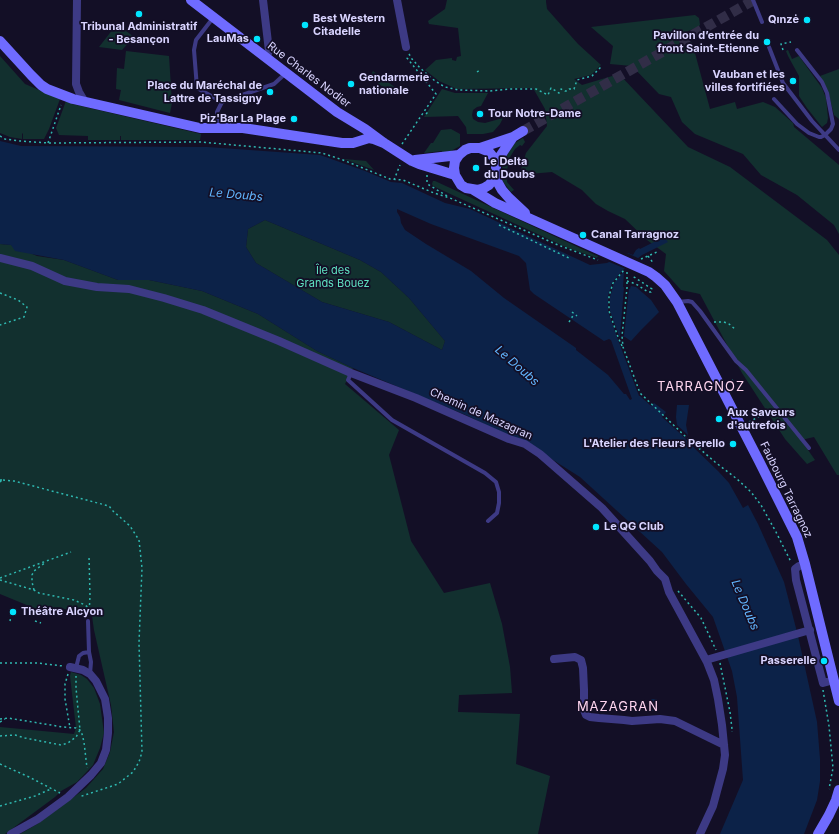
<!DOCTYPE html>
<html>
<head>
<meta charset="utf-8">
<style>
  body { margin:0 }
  canvas { display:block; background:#130f26 }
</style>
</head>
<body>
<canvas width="839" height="834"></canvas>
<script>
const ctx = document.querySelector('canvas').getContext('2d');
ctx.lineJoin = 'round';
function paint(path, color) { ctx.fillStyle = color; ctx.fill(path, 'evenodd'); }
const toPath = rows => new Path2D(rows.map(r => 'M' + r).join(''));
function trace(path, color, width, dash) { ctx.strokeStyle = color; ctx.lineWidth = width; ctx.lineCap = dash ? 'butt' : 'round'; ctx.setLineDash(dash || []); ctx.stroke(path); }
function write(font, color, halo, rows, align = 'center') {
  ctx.font = font + ' Inter,sans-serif'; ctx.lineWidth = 3.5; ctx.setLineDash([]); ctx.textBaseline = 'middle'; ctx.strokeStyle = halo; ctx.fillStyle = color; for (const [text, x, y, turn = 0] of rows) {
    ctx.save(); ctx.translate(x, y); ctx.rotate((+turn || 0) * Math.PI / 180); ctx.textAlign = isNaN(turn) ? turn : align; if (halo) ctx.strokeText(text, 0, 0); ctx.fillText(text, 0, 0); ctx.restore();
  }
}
const green = toPath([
  [447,0,546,0,546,2,547,9,578,44,601,65,591,75,574,79,582,85,619,74,688,147,730,167,827,240,839,255,839,475,837,475,814,437,801,440,815,460,807,464,785,439,742,373,700,294,681,290,664,271,666,254,647,240,625,219,608,211,596,204,582,190,552,172,529,174,519,176,526,153,547,126,545,109,533,88,457,89,439,81,425,70,436,60,452,58,452,60,456,61,457,57,461,56,458,28,429,24,428,21,445,9],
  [695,15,699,18,700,25,698,27,686,32,687,36,689,43,692,42,710,109,735,102,737,109,763,102,775,107,793,123,794,127,839,165,839,234,834,225,797,195,761,175,743,154,695,134,682,122,671,97,659,94,632,66,610,64,613,46,591,27],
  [117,24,134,37,122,50,99,47],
  [788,50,792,59,799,56,822,88,826,98,828,118,827,123,822,127,807,108,799,96,799,76,788,56,786,51],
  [126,51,169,56,172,103,170,113,119,100,121,90,116,89,117,68,124,69],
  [0,56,25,84,60,99,49,129,44,139,23,139,23,134,22,133,22,139,10,137,0,133],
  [839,69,839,119,834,115,828,91,820,76],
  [373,71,396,88,393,92,378,84,379,81,370,76],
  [442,89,455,93,488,93,481,106,477,107,473,110,472,115,473,119,478,122,485,123,503,118,500,124,493,132,483,134,467,134,466,127,458,116,424,117],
  [66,101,72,104,201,134,200,140,121,140,121,136,120,136,120,140,88,140,88,136,59,135,56,128],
  [451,129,460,134,460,146,451,151,442,153,442,151,424,153,431,143,433,143,441,130],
  [523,138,525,142,522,146,520,145,515,149,510,157,507,170,507,182,514,190,511,192,504,183,501,178,503,161,515,143],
  [344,159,366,161,374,170],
  [433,181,435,181,595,255,598,256,597,258,568,248,433,186,432,184],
  [265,220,360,260,381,272,409,298,445,341,442,350,389,322,322,302,256,263,246,247,248,229],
  [0,244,11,245,37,256,64,260,118,280,149,280,202,291,258,314,317,351,353,368,345,384,399,430,389,455,411,541,444,593,490,583,502,624,510,667,512,693,459,695,458,712,520,714,516,764,550,776,538,834,20,834,39,823,86,788,103,769,110,752,114,732,111,705,94,630,92,616,57,607,51,615,0,594],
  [71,672,81,675,87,679,94,688,100,704,104,733,100,748,93,765,77,782,61,791,55,797,5,834,0,834,0,727,74,734,76,728,70,676]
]);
const water = toPath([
  [0,141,21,146,207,147,320,155,365,171,391,182,402,183,445,203,470,209,590,265,607,263,628,253,633,255,636,250,639,248,640,249,664,237,668,242,642,255,623,270,624,271,623,287,630,289,631,286,636,287,651,300,659,312,641,330,631,341,625,337,620,336,617,337,639,396,640,396,651,406,654,403,666,412,662,417,674,428,677,425,676,417,677,405,689,405,686,425,688,435,685,439,689,442,689,443,718,471,729,483,743,508,748,505,758,524,784,582,798,636,817,722,820,759,820,781,817,800,804,834,720,834,743,780,737,697,732,671,713,617,686,584,662,552,580,477,542,453,468,416,353,368,317,351,258,314,202,291,149,280,118,280,64,260,15,251,11,245,0,244],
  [397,209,431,224,519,256,526,263,530,290,534,294,604,341,609,339,611,340,632,399,630,400,626,394,624,394,608,375,576,350,576,348,504,298,471,271,426,244,405,230,401,223,400,217,397,212],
  [265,220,360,260,381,272,409,298,445,341,442,350,389,322,322,302,256,263,246,247,248,229],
  [651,699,657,699,657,711,651,711]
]);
const pier = toPath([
  [627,253,640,259,626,269,607,261],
  [623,270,624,271,614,283,610,297,610,311,619,336,617,337,608,311,608,296,612,283],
  [624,287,629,288,624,336,620,336],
  [677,425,688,435,685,438,674,428]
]);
const secondaryTunnel = toPath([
  [523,131,754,0]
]);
const path = toPath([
  [114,28,118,24],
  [693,47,694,47,695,49],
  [783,50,781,44,791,42],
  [409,54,412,59,420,68,435,81,445,87,459,90,490,91,509,89,536,89,548,95,551,88,559,93,561,89,565,91,567,91,569,89,574,89,577,80,592,76,602,66],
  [477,72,480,70],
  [426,114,429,111],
  [0,136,5,139,20,141,48,143,201,142,322,153,343,160,390,179,403,180,434,193,450,198,558,245,598,260],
  [48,143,61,105],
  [402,144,436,94,407,58,407,55],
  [427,175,427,183,429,185,447,196],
  [394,180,400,165],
  [499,225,571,259],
  [648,256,654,264],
  [641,259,657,252],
  [627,272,627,288,622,336,623,347,640,393,686,437,715,462,737,479,751,492,761,505,776,532,791,562],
  [627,281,636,284,648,292,651,292,652,289,634,277,633,274],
  [0,293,18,300,27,307,24,317,0,325],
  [572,312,577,316],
  [569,322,574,314],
  [714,322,724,322,729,324,735,329],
  [622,346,618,337,609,311,609,296,613,283,624,270],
  [728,381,730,382,733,380],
  [749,422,760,416],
  [0,480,3,480,0,482],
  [3,480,14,481,109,506,113,511,130,526,139,540,142,568,139,643,142,752,139,762,133,772,118,784,79,797],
  [0,578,71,552],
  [0,580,34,590,39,593,74,600,85,605,89,608],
  [34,590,32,582,32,575,34,571,46,562],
  [678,591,701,618,716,650],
  [89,615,90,596,89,556],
  [10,621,11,616],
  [35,621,41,623],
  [0,663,37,663,63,666],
  [720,663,730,712,732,729,732,732],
  [68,674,65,684,65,699,70,728],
  [823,690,829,726,833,768,829,789],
  [0,719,8,718,63,727,76,728,80,730,82,734,84,742,87,768],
  [0,722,5,719],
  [0,736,15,735,25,738,61,745,68,743,76,737,80,730,76,688,76,676],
  [0,764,29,777,60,793],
  [0,806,35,796,51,789]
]);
const lane = toPath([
  [753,0,762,22],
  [213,18,196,40,194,50,197,88,222,102],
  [769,47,783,83,812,121,839,150],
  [774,99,797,124,809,133,819,137,821,137,825,135,831,129,833,124,827,93,822,82,797,50],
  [222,102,274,84,286,73],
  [220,127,218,123,217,119,217,112,222,102],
  [678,302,688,301,692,302,700,311,736,361,746,370,809,448],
  [351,373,348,380,392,420,485,473,496,482,499,492,499,503,497,513,488,521],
  [88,621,89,652,91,662,90,674],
  [76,668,79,656,83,653,89,652]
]);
const street = toPath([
  [77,0,76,84,79,92,85,102],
  [263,0,269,51,266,58],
  [397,0,406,47],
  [0,258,32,266,65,281,97,287,129,289,164,298,203,310,279,341,351,373,416,398,509,439,525,444,540,454,602,508,650,561,657,571,665,579,669,592,707,662,714,680,718,699,722,725,725,755,723,769,713,806,700,834],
  [805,564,799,566,795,569,796,580,823,683,834,680],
  [554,659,575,657,581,660,583,668,584,690,584,710,586,715,590,717,599,718,624,720,632,721,660,719,675,721,724,745],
  [706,660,810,630],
  [11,834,38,819,68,797,91,775,101,763,106,750,108,733,108,718,105,699,96,681,90,674,83,670,70,667]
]);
const secondary = toPath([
  [191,0,337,112,365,129,384,143,412,161,419,164,455,175],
  [0,41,31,75,41,85,47,89,73,99,200,128,243,128,342,143,353,143,369,138,374,139,384,143],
  [480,148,485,150,490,153,494,158,496,164,496,169,495,175,493,180,489,185,484,188,478,190,466,188,461,185,455,175,454,168,455,161,459,155,465,150,470,148,480,148,513,137,523,131],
  [415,160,459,155],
  [496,164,501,155,513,137],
  [495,175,498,183,502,190,509,198,525,213],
  [472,189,495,203,649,272,656,277,665,285,677,302,759,461,797,537,805,564,839,701],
  [818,834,829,815,836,800,839,790]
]);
const markers = [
  [139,14,4,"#00e5ff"],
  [807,20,4,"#00e5ff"],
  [305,25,4,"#00e5ff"],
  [257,39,4,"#00e5ff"],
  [767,42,4,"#00e5ff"],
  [793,81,4,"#00e5ff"],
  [351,84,4,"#00e5ff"],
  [270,92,4,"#00e5ff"],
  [480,114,4,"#00e5ff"],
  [294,119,4,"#00e5ff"],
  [476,168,4,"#00e5ff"],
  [583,235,4,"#00e5ff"],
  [719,419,4,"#00e5ff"],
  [733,444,4,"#00e5ff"],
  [596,527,4,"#00e5ff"],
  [13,612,4,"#00e5ff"],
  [824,661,4,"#00e5ff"]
];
const poiNames = [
  ["Best Western",313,19],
  ["Citadelle",313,32],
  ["Qınzė",799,20,"right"],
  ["Tribunal Administratif",139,27,"center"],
  ["- Besançon",139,40,"center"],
  ["Pavillon d’entrée du",759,36,"right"],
  ["front Saint-Etienne",759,49,"right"],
  ["LauMas",249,39,"right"],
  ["Vauban et les",785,75,"right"],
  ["villes fortifiées",785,88,"right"],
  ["Gendarmerie",359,78],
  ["nationale",359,91],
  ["Place du Maréchal de",262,86,"right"],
  ["Lattre de Tassigny",262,99,"right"],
  ["Tour Notre-Dame",488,114],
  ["Piz'Bar La Plage",286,119,"right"],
  ["Le Delta",484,162],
  ["du Doubs",484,175],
  ["Canal Tarragnoz",591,235],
  ["Aux Saveurs",727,413],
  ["d'autrefois",727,426],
  ["L'Atelier des Fleurs Perello",725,444,"right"],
  ["Le QG Club",604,527],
  ["Théâtre Alcyon",21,612],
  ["Passerelle",816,661,"right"]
];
const streetNames = [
  ["Rue Charles Nodier",309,75,37],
  ["Chemin de Mazagran",481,414,24],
  ["Faubourg Tarragnoz",786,490,64]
];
const parkNames = [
  ["Île des",333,271],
  ["Grands Bouez",333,284]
];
const waterNames = [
  ["Le Doubs",236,195,5],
  ["Le Doubs",517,366,41],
  ["Le Doubs",745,605,67]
];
const quarterNames = [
  ["TARRAGNOZ",701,387],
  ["MAZAGRAN",618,707]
];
paint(green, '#12302f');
paint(water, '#0c2248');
paint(pier, '#130f26');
trace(secondaryTunnel, '#312d47', 10, [10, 5]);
trace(path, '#2fb8b0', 1.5, [2, 3]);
trace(lane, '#3d3a85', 4);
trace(street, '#3d3a85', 8);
trace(secondary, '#6f6bff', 10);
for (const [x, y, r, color] of markers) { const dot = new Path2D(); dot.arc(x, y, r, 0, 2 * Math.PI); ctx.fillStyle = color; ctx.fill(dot); trace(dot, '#130f26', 1.5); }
write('bold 11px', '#d9d4ff', '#130f26', poiNames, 'left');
write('11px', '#d9d4ff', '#130f26', streetNames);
write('11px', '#5fe0c0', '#130f26', parkNames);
write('italic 12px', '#62b6ff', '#130f26', waterNames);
ctx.letterSpacing = '1px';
write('13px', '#ffd6f0', '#130f26', quarterNames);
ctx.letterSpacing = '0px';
</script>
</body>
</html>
